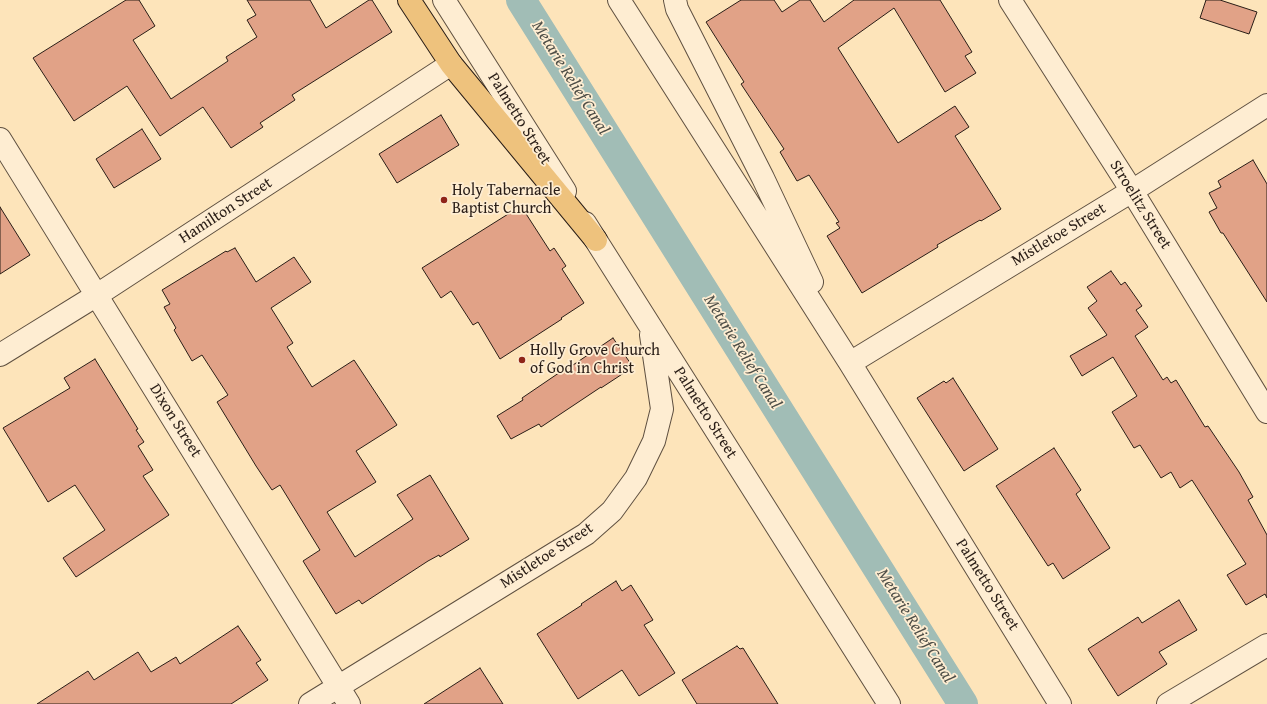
<!DOCTYPE html>
<html>
<head>
<meta charset="utf-8">
<style>
  body { margin:0 }
  canvas { display:block; background:#fde4ba }
</style>
</head>
<body>
<canvas width="1267" height="704"></canvas>
<script>
const ctx = document.querySelector('canvas').getContext('2d');
ctx.lineJoin = 'round';
const toPath = rows => new Path2D(rows.map(r => 'M' + r).join(''));
function trace(path, color, width, dash) { ctx.strokeStyle = color; ctx.lineWidth = width; ctx.lineCap = dash ? 'butt' : 'round'; ctx.setLineDash(dash || []); ctx.stroke(path); }
function paint(path, color) { ctx.fillStyle = color; ctx.fill(path, 'evenodd'); }
function write(font, color, halo, rows, align = 'center') {
  ctx.font = font + ' "Gentium Book Plus",serif'; ctx.lineWidth = 3.5; ctx.setLineDash([]); ctx.textBaseline = 'middle'; ctx.strokeStyle = halo; ctx.fillStyle = color; for (const [text, x, y, turn = 0] of rows) {
    ctx.save(); ctx.translate(x, y); ctx.rotate((+turn || 0) * Math.PI / 180); ctx.textAlign = isNaN(turn) ? turn : align; if (halo) ctx.strokeText(text, 0, 0); ctx.fillText(text, 0, 0); ctx.restore();
  }
}
const canal = toPath([
  [521,0,963,704]
]);
const building = toPath([
  [126,0,139,0,155,26,133,40,171,99,228,61,226,57,257,37,247,20,256,15,247,0,310,0,326,28,369,0,372,0,392,32,292,95,295,100,260,123,263,127,231,148,203,107,160,136,127,86,74,121,33,58,126,0],
  [741,0,774,0,782,12,800,0,810,0,824,22,854,0,940,0,972,52,965,56,976,73,945,92,894,8,838,48,898,143,955,106,969,127,955,136,1001,209,981,221,980,220,937,245,938,247,862,293,827,236,840,228,836,223,839,222,809,175,797,181,780,152,784,149,741,84,744,82,706,22,741,0],
  [1206,0,1220,0,1257,12,1249,34,1200,18,1206,0],
  [441,115,459,145,397,183,379,154,441,115],
  [142,129,161,159,114,188,96,159,142,129],
  [1253,160,1267,184,1267,302,1223,233,1221,233,1209,212,1217,208,1209,193,1221,187,1218,181,1253,160],
  [521,206,550,251,554,248,566,266,562,269,584,303,561,318,562,319,500,359,478,322,473,325,451,291,441,298,422,268,521,206],
  [0,207,30,255,0,274,0,207],
  [235,248,256,282,294,257,311,282,271,308,293,343,287,347,312,387,354,360,397,425,356,451,376,482,327,512,355,557,413,519,397,495,430,475,469,539,440,557,439,555,428,561,362,604,359,600,336,614,303,561,320,550,280,485,272,490,256,466,217,402,228,395,202,355,192,361,174,330,176,328,164,307,170,304,162,290,226,251,227,252,235,248],
  [1111,271,1121,285,1125,282,1142,306,1136,310,1148,327,1135,336,1163,380,1167,377,1171,383,1176,380,1205,427,1208,426,1239,472,1253,497,1248,500,1267,535,1267,598,1265,594,1246,605,1227,575,1246,564,1192,480,1180,488,1171,472,1161,478,1140,445,1134,448,1112,412,1137,396,1113,357,1082,376,1070,356,1107,335,1088,308,1097,301,1087,287,1111,271],
  [613,338,633,367,601,388,601,387,541,427,539,424,511,439,497,416,523,400,522,398,572,364,573,365,613,338],
  [95,359,138,429,136,430,144,442,138,446,153,470,143,476,169,515,76,577,63,558,105,530,75,485,48,502,3,428,70,388,64,378,95,359],
  [953,378,998,449,964,471,917,398,944,381,946,383,953,378],
  [1054,448,1081,490,1076,494,1110,548,1063,579,1053,563,1048,566,996,486,1054,448],
  [616,581,622,591,631,585,653,620,644,625,675,673,639,696,622,670,578,699,537,634,582,605,581,604,616,581],
  [1179,600,1197,630,1159,652,1167,664,1118,696,1088,649,1138,617,1142,623,1179,600],
  [238,626,261,660,256,663,268,680,231,704,37,704,88,671,94,680,138,652,151,672,176,657,180,664,238,626],
  [737,646,740,649,743,648,778,704,697,704,682,680,737,646],
  [480,668,503,704,424,704,480,668]
]);
const minor = toPath([
  [444,0,565,191],
  [619,0,850,363,1060,704],
  [675,0,677,9,763,178,812,282],
  [1010,0,1132,191,1267,412],
  [0,139,349,704],
  [585,223,889,704],
  [0,355,97,295,451,64],
  [850,363,1132,191,1267,105],
  [310,704,586,534,612,511,636,478,654,441,662,409,651,335],
  [1168,704,1267,645]
]);
const highway = toPath([
  [409,0,451,64,596,240]
]);
const markers = [
  [444,200,4,"#8f2418"],
  [522,360,4,"#8f2418"]
];
const streetNames = [
  ["Palmetto Street",519,119,58],
  ["Stroelitz Street",1140,205,58],
  ["Hamilton Street",226,211,-33],
  ["Mistletoe Street",1059,235,-31],
  ["Palmetto Street",705,413,58],
  ["Dixon Street",175,421,58],
  ["Mistletoe Street",547,556,-33],
  ["Palmetto Street",987,585,58]
];
const poiNames = [
  ["Holy Tabernacle",452,191],
  ["Baptist Church",452,209],
  ["Holly Grove Church",530,351],
  ["of God in Christ",530,369]
];
const waterNames = [
  ["Metarie Relief Canal",570,78,58],
  ["Metarie Relief Canal",742,352,58],
  ["Metarie Relief Canal",915,626,58]
];
trace(canal, '#a1bdb6', 30);
paint(building, '#e1a287');
trace(building, '#2a1e17', 1);
trace(minor, '#5f5040', 24);
trace(highway, '#2a1e17', 24);
trace(minor, '#feedd2', 22);
trace(highway, '#eec27d', 22);
for (const [x, y, r, color] of markers) { const dot = new Path2D(); dot.arc(x, y, r, 0, 2 * Math.PI); ctx.fillStyle = color; ctx.fill(dot); trace(dot, '#feedd2', 1.5); }
write('16px', '#2a1e17', '#feedd2', streetNames);
write('16px', '#2a1e17', '#feedd2', poiNames, 'left');
write('italic 17px', '#4e4e47', '#feedd2', waterNames);
</script>
</body>
</html>
